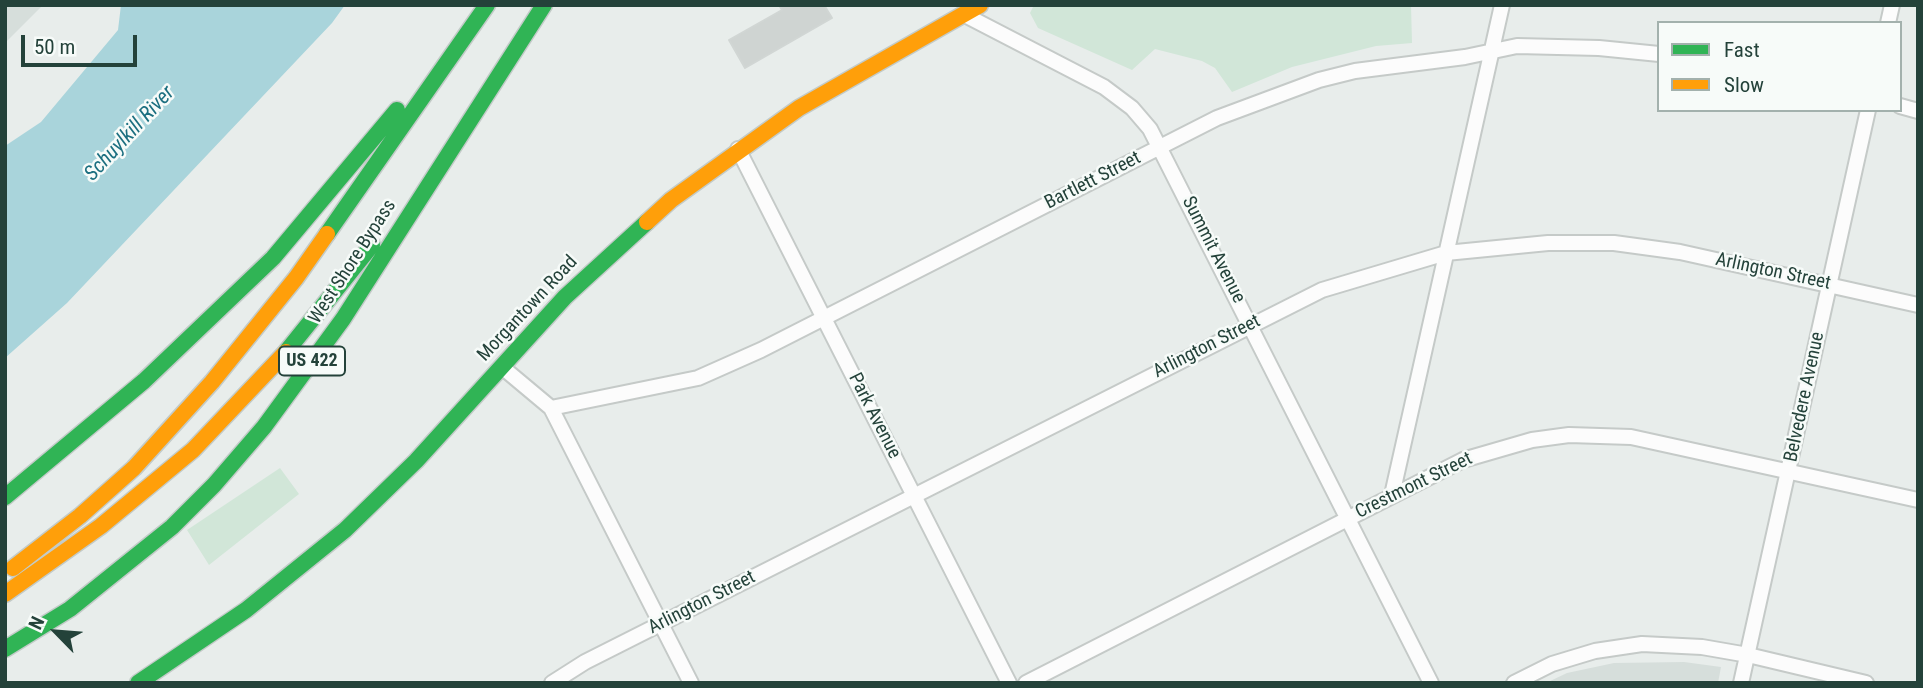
<!DOCTYPE html>
<html>
<head>
<meta charset="utf-8">
<style>
  body { margin:0 }
  #map { position:relative; width:1923px; height:688px; overflow:hidden; background:#e8edeb; font-family:"Roboto Condensed",sans-serif }
  canvas { display:block }
  .frame { position:absolute; inset:0; border:7px solid #24423a; pointer-events:none }
  .legend { position:absolute; left:1657px; top:21px; width:245px; height:91px; box-sizing:border-box; background:#f7fbf9; border:2px solid #a3b1ad; margin:0; padding:9px 12px; list-style:none; font-size:21px; color:#24423a }
  .legend li { display:flex; align-items:center; gap:14px; height:35px }
  .legend b { width:35px; border:2px solid #a3b1ad }
  .north { position:absolute; left:21px; top:597px; width:70px; height:70px; -webkit-text-stroke:5px #f7fbf9; paint-order:stroke; rotate:295deg; font-size:19px; font-weight:700; line-height:28px; text-align:center; color:#24423a }
  .north::after { content:''; display:block; margin:auto; width:24px; height:32px; background:#24423a; clip-path:polygon(50% 0,100% 100%,50% 72%,0 100%) }
  .scale { position:absolute; left:21px; top:35px; width:116px; height:32px; box-sizing:border-box; border:4px solid #24423a; border-top:0; padding-left:9px; font-size:21px; line-height:24px; white-space:nowrap; color:#24423a; -webkit-text-stroke:5px #f7fbf9; paint-order:stroke }
</style>
</head>
<body>
<div id="map">
<canvas width="1923" height="688"></canvas>
<div class="frame"></div>
<ul class="legend">
<li><b style="height:9px;background:#30b455"></b>Fast</li>
<li><b style="height:9px;background:#ff9f0a"></b>Slow</li>
</ul>
<div class="north">N</div>
<div class="scale">50 m</div>
</div>
<script>
const ctx = document.querySelector('canvas').getContext('2d');
ctx.lineJoin = 'round';
function paint(path, color) { ctx.fillStyle = color; ctx.fill(path, 'evenodd'); }
const toPath = rows => new Path2D(rows.map(r => 'M' + r).join(''));
function trace(path, color, width, dash) { ctx.strokeStyle = color; ctx.lineWidth = width; ctx.lineCap = dash ? 'butt' : 'round'; ctx.setLineDash(dash || []); ctx.stroke(path); }
function write(font, color, halo, rows, align = 'center') {
  ctx.font = font + ' "Roboto Condensed",sans-serif'; ctx.lineWidth = 5; ctx.setLineDash([]); ctx.textBaseline = 'middle'; ctx.strokeStyle = halo; ctx.fillStyle = color; for (const [text, x, y, turn = 0] of rows) {
    ctx.save(); ctx.translate(x, y); ctx.rotate((+turn || 0) * Math.PI / 180); ctx.textAlign = isNaN(turn) ? turn : align; if (halo) ctx.strokeText(text, 0, 0); ctx.fillText(text, 0, 0); ctx.restore();
  }
}
const built = toPath([
  [5,5,43,5,5,43],
  [1684,662,1721,667,1718,683,1546,683,1567,673,1614,663]
]);
const green = toPath([
  [1034,5,1411,5,1412,43,1376,46,1292,67,1232,92,1215,68,1202,61,1155,49,1132,70,1038,28,1030,13],
  [280,468,299,494,209,565,187,530]
]);
const water = toPath([
  [121,5,345,5,332,23,67,303,5,358,5,146,41,122,118,30]
]);
const building = toPath([
  [779,5,824,5,832,18,745,68,729,40,782,10,779,5]
]);
const street = toPath([
  [963,14,1104,87,1132,108,1150,129,1431,683],
  [1888,23,1892,5],
  [1900,106,1918,111],
  [738,149,1009,683],
  [502,367,551,408,691,683],
  [551,408,698,378,761,350,1217,118,1319,80,1355,71,1465,57,1517,46,1599,48,1659,54],
  [1392,495,1502,5],
  [552,683,585,662,1322,290,1446,253,1548,243,1614,243,1680,252,1918,305],
  [1026,683,1463,460,1532,440,1569,435,1631,437,1918,500],
  [1514,683,1552,664,1595,651,1642,644,1702,647,1748,655,1866,683],
  [1741,683,1868,110]
]);
const fast = toPath([
  [327,234,487,5],
  [286,352,372,245],
  [5,497,144,381,273,258,397,110],
  [5,649,70,609,172,527,214,485,264,427,343,319,544,5],
  [138,683,246,610,345,530,416,461,565,297,647,222]
]);
const slow = toPath([
  [647,222,671,200,799,108,980,5],
  [13,568,80,516,134,468,212,382,296,278,327,234],
  [5,594,101,526,193,450,286,352]
]);
const shields = [
  [312,361,66]
];
const shieldNames = [
  ["US 422",312,361]
];
const streetNames = [
  ["Bartlett Street",1093,181,-27],
  ["Summit Avenue",1213,250,63],
  ["West Shore Bypass",353,262,-57],
  ["Arlington Street",1773,272,12],
  ["Morgantown Road",528,309,-47],
  ["Arlington Street",1207,347,-27],
  ["Belvedere Avenue",1805,397,-78],
  ["Park Avenue",874,416,63],
  ["Crestmont Street",1414,486,-26],
  ["Arlington Street",702,603,-27]
];
const waterNames = [
  ["Schuylkill River",130,134,-47]
];
paint(built, '#d6dedb');
paint(green, '#d1e6d8');
paint(water, '#a9d4db');
paint(building, '#cfd4d2');
trace(building, '#d1d6d4', 2);
trace(street, '#c5cac8', 18);
trace(fast, '#c3cbc8', 19);
trace(slow, '#c3cbc8', 19);
trace(street, '#fcfcfc', 14);
trace(fast, '#30b455', 16);
trace(slow, '#ff9f0a', 16);
for (const [x, y, w] of shields) { const box = new Path2D(); box.roundRect(x - w / 2, y - 14.5, w, 29, 5); ctx.fillStyle = '#f7fbf9'; ctx.fill(box); trace(box, '#24423a', 2); }
write('bold 18px', '#24423a', null, shieldNames);
write('19px', '#24423a', '#f7fbf9', streetNames);
write('italic 21px', '#1c6f80', '#f7fbf9', waterNames);
</script>
</body>
</html>
